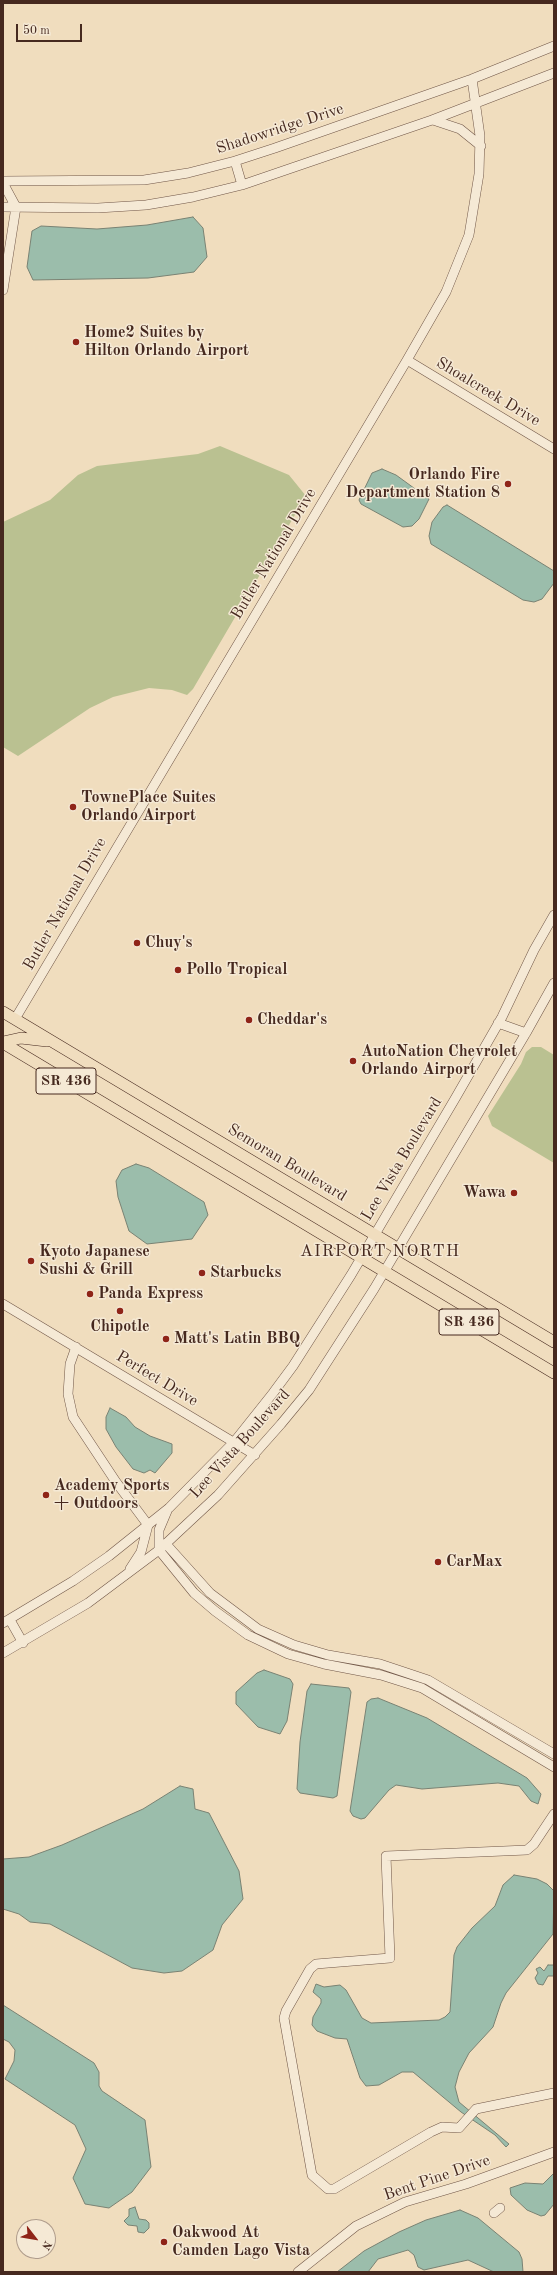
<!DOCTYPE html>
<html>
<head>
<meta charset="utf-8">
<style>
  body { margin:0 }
  #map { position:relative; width:557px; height:2275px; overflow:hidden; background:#f0ddbe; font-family:"Old Standard TT",serif }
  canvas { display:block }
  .frame { position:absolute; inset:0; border:4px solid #46291f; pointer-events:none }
  .north { position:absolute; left:16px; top:2219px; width:40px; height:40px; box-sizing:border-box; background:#f5e9d5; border:1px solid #af9c8c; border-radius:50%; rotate:121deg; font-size:11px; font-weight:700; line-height:16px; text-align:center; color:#46291f }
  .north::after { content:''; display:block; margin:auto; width:14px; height:18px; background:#8f2418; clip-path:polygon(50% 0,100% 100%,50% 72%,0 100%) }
  .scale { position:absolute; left:16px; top:24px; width:66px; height:18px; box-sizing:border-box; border:2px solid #46291f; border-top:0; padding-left:5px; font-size:12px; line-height:14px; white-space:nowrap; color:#46291f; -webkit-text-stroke:3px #f5e9d5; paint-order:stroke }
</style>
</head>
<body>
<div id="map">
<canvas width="557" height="2275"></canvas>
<div class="frame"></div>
<div class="north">N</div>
<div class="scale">50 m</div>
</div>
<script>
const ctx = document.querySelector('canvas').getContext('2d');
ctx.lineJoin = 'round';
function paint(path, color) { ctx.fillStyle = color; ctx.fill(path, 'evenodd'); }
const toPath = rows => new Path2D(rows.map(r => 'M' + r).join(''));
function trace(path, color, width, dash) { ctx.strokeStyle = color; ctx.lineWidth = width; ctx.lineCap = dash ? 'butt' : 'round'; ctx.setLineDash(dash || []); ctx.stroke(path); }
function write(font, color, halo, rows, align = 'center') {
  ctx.font = font + ' "Old Standard TT",serif'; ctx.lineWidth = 3; ctx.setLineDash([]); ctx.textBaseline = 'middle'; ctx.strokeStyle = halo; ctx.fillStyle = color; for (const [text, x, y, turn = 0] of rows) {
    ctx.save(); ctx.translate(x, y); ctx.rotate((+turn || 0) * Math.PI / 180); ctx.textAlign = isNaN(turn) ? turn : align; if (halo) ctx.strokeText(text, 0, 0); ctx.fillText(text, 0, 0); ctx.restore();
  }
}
const green = toPath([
  [220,446,289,475,306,496,193,689,187,695,172,690,149,688,113,697,90,708,18,756,3,747,3,522,50,500,78,475,97,466,198,454],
  [532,1047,541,1047,554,1055,554,1163,492,1126,488,1116,521,1064,526,1052]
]);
const water = toPath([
  [193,217,203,228,207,257,194,272,148,278,33,280,27,267,32,231,41,226,97,229,147,225,193,217],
  [382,469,396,475,429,499,419,519,412,526,403,527,361,504,359,500,372,473,382,469],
  [447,505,554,571,554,583,542,599,534,602,523,600,431,544,429,536,432,522,443,507,447,505],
  [136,1164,149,1168,204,1202,208,1215,192,1239,147,1244,129,1231,118,1197,116,1181,122,1170,136,1164],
  [110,1408,126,1417,135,1427,150,1436,172,1444,172,1453,155,1473,150,1470,144,1473,133,1469,116,1447,106,1429,106,1417,110,1408],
  [264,1670,290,1679,293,1684,287,1721,280,1734,258,1727,236,1704,236,1692,257,1673,264,1670],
  [311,1684,349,1688,351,1692,337,1796,333,1798,300,1793,297,1789,300,1742,307,1691,311,1684],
  [378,1698,427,1718,527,1778,541,1794,538,1804,531,1801,519,1786,498,1783,422,1789,396,1785,389,1790,365,1818,361,1819,353,1816,350,1811,367,1702,371,1699,378,1698],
  [180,1786,193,1789,195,1809,209,1813,239,1871,243,1899,222,1925,213,1950,182,1971,164,1973,132,1968,50,1924,30,1922,19,1914,3,1909,3,1859,29,1857,62,1845,143,1809,180,1786],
  [514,1875,537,1879,547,1884,554,1891,553,1934,506,1993,501,2003,493,2027,469,2053,459,2072,455,2087,459,2102,509,2144,506,2147,495,2135,461,2112,413,2072,402,2072,379,2085,366,2086,360,2078,347,2039,335,2038,317,2031,312,2025,313,2017,321,2003,321,1999,313,1992,316,1984,324,1987,340,1985,346,1990,362,2018,371,2023,439,2020,445,2017,450,2012,454,1955,457,1947,472,1928,495,1906,503,1885,514,1875],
  [548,1965,554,1965,554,1976,548,1976,543,1985,538,1984,535,1978,538,1973,536,1969,540,1967,544,1971,548,1965],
  [3,2005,94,2063,99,2072,99,2086,102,2091,145,2120,151,2167,132,2192,109,2208,85,2204,73,2178,86,2149,75,2125,5,2079,14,2061,15,2050,9,2042,3,2039,3,2005],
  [554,2173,554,2204,545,2215,541,2216,527,2210,511,2195,510,2188,525,2183,543,2184,554,2173],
  [135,2207,139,2219,146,2220,149,2223,149,2228,144,2233,138,2232,137,2226,128,2225,124,2221,129,2216,129,2209,135,2207],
  [460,2210,478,2218,519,2252,522,2259,523,2272,494,2272,468,2260,424,2270,418,2267,414,2255,408,2250,378,2259,368,2272,337,2272,364,2251,399,2232,426,2220,460,2210]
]);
const minor = toPath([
  [433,120,460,129,481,146],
  [235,161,242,185],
  [3,181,144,180,188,173,235,161,275,148,472,79,554,46],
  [3,183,16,207,3,290],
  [3,207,98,208,146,205,193,197,242,185,432,120,554,73],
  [407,360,554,449],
  [15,1019,407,360,446,292,469,235,479,174,480,136,472,79],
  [498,1023,526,1033],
  [3,1304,255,1455],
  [76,1347,70,1364,68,1394,73,1417,116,1482,148,1525,141,1552,130,1569],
  [167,1511,159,1530,159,1550,194,1593,215,1611,248,1635,288,1654,324,1664,381,1675,422,1688,554,1767],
  [166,1544,210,1593,258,1629,294,1645,328,1655,380,1664,428,1680,554,1754],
  [10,1620,23,1643],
  [3,1623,73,1581,109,1556,169,1508,234,1442,273,1393,293,1366,351,1275,456,1097,502,1017,534,950,554,915],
  [3,1653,88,1603,159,1550,218,1495,281,1424,309,1390,374,1289,526,1033,554,983],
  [554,1814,534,1844,527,1850,386,1856,390,1958,316,1964,310,1969,286,2011,284,2018,312,2175,328,2189,334,2189,431,2132,442,2127,459,2128,476,2109,554,2093],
  [494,2213,500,2208],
  [298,2272,356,2226,405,2202,466,2184,554,2152]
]);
const major = toPath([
  [3,1012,554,1342],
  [3,1042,21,1038,47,1041],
  [3,1043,554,1373]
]);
const markers = [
  [76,342,4,"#8f2418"],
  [508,484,4,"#8f2418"],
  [73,807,4,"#8f2418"],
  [137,943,4,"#8f2418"],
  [178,970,4,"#8f2418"],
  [249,1020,4,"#8f2418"],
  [353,1061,4,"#8f2418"],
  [514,1193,4,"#8f2418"],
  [31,1261,4,"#8f2418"],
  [202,1273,4,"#8f2418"],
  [90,1294,4,"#8f2418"],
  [120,1311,4,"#8f2418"],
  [166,1339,4,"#8f2418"],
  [46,1495,4,"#8f2418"],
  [438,1562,4,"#8f2418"],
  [164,2242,4,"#8f2418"]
];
const shields = [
  [66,1081,60],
  [469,1322,60]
];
const shieldNames = [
  ["SR 436",66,1081],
  ["SR 436",469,1322]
];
const streetNames = [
  ["Shadowridge Drive",280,129,-18],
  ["Shoalcreek Drive",488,392,31],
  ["Butler National Drive",274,554,-59],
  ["Butler National Drive",65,904,-60],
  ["Lee Vista Boulevard",402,1159,-59],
  ["Semoran Boulevard",287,1163,31],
  ["Perfect Drive",157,1379,31],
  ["Lee Vista Boulevard",240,1444,-48],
  ["Bent Pine Drive",437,2178,-19]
];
const poiNames = [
  ["Home2 Suites by",84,333],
  ["Hilton Orlando Airport",84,351],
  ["Orlando Fire",500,475,"right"],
  ["Department Station 8",500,493,"right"],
  ["TownePlace Suites",81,798],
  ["Orlando Airport",81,816],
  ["Chuy's",145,943],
  ["Pollo Tropical",186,970],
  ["Cheddar's",257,1020],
  ["AutoNation Chevrolet",361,1052],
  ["Orlando Airport",361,1070],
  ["Wawa",506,1193,"right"],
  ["Kyoto Japanese",39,1252],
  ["Sushi & Grill",39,1270],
  ["Starbucks",210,1273],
  ["Panda Express",98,1294],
  ["Chipotle",120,1327,"center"],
  ["Matt's Latin BBQ",174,1339],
  ["Academy Sports",54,1486],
  ["+ Outdoors",54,1504],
  ["CarMax",446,1562],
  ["Oakwood At",172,2233],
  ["Camden Lago Vista",172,2251]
];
const neighbourhoodNames = [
  ["AIRPORT NORTH",380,1252]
];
paint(green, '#bac191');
paint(water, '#9bbdab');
trace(water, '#798273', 1);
trace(minor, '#705647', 10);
trace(major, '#46291f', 12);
trace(minor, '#f5e9d5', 9);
trace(major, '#f0ddbe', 11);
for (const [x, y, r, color] of markers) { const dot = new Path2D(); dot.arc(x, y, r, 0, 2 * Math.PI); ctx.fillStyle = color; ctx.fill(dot); trace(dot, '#f5e9d5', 1.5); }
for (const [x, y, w] of shields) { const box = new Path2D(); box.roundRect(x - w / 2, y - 13, w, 26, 3); ctx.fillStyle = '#f5e9d5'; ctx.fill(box); trace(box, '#46291f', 1); }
write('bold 15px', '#46291f', null, shieldNames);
write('16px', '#46291f', '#f5e9d5', streetNames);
write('bold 16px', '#46291f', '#f5e9d5', poiNames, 'left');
ctx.letterSpacing = '1px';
write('17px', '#46291f', '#f5e9d5', neighbourhoodNames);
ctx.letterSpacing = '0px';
</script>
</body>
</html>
